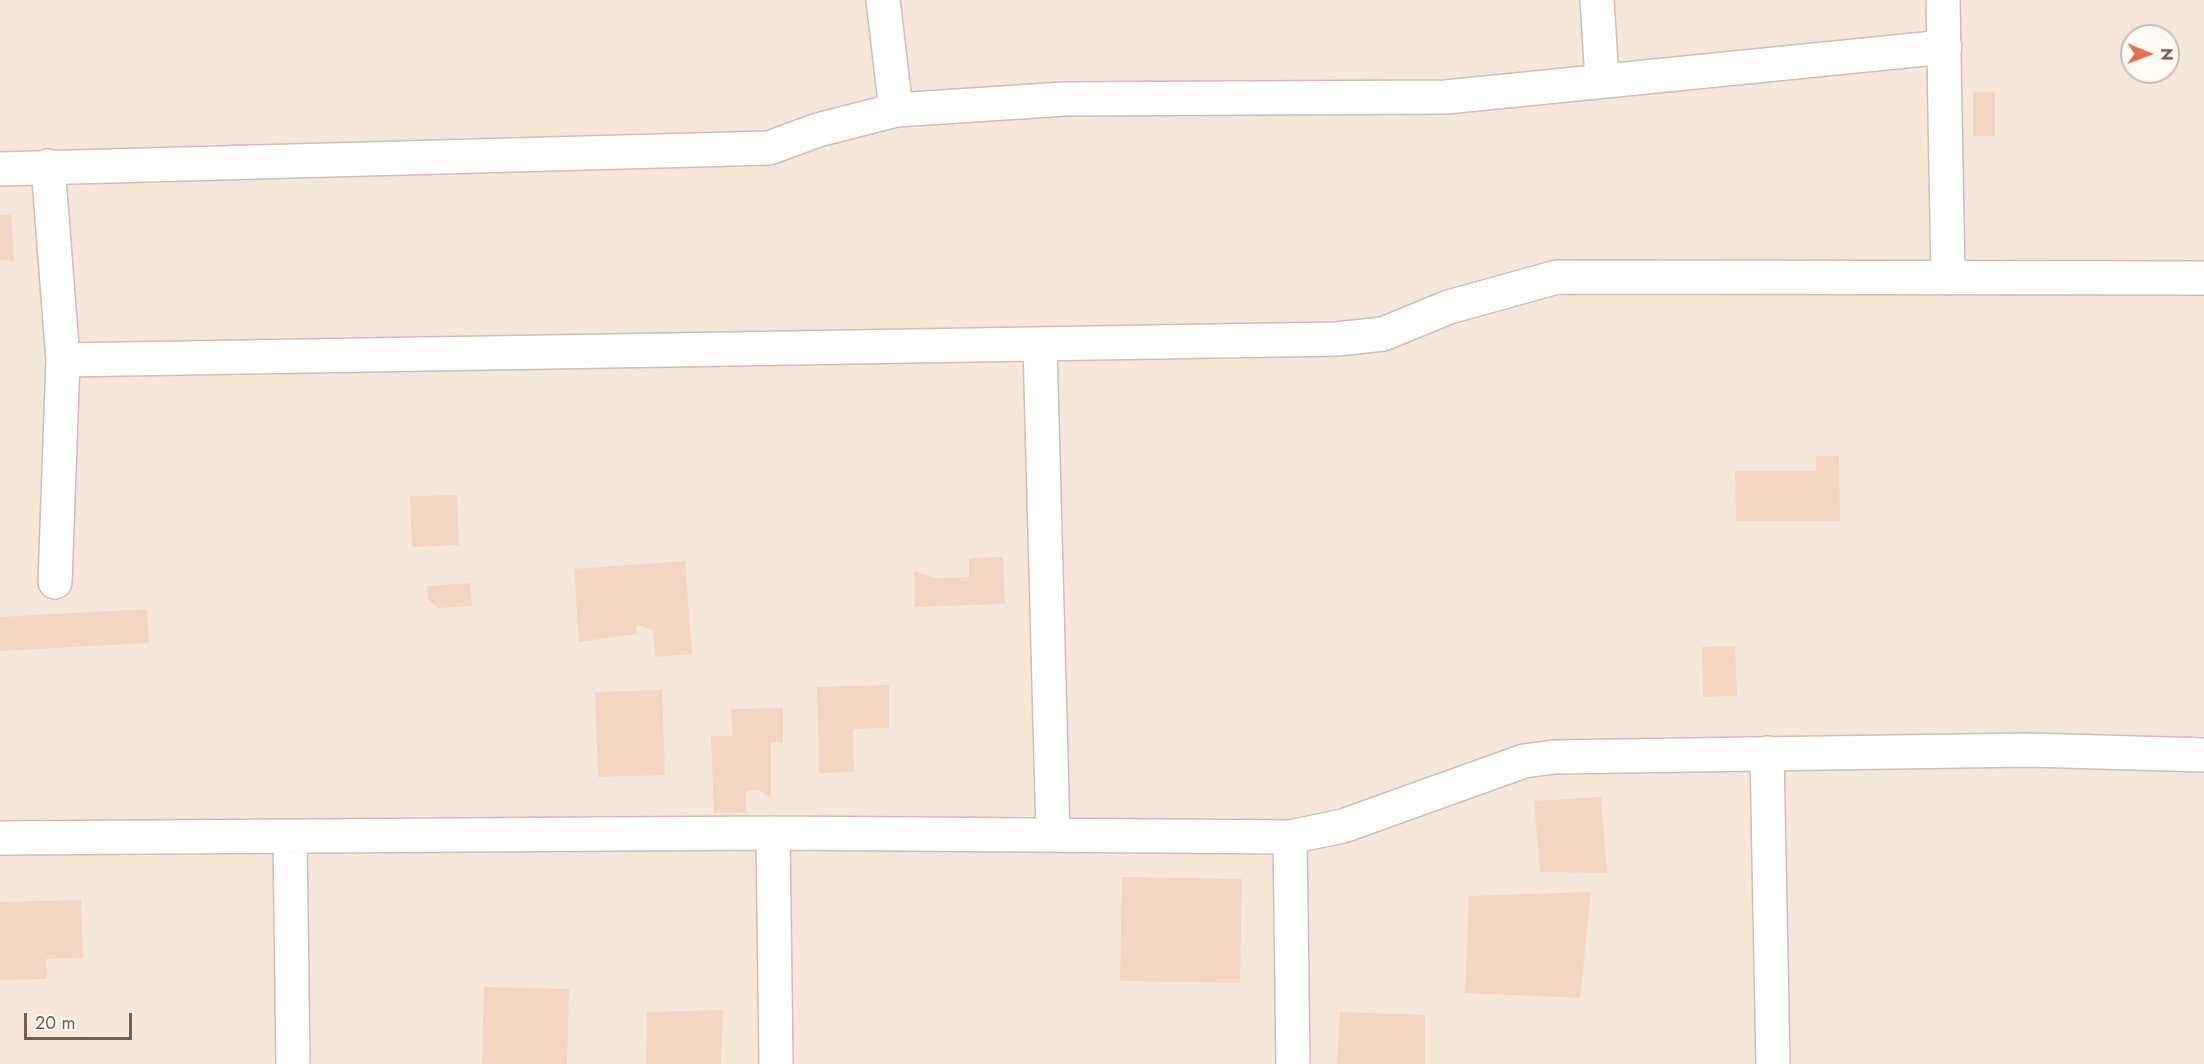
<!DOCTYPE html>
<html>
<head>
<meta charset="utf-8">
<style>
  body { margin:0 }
  #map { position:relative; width:2204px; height:1064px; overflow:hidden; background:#fdf6ec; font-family:Jost,sans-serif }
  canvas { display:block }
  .north { position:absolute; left:2120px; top:24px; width:60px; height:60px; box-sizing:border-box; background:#fffaf3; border:2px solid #cabbb1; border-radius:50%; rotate:91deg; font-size:16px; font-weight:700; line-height:24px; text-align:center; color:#7a5c4d }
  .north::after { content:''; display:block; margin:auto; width:21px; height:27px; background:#e76f51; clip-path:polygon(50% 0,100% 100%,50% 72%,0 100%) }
  .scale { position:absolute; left:24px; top:1013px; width:108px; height:27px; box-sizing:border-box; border:3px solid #7a5c4d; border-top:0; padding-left:8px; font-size:18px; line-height:21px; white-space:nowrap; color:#7a5c4d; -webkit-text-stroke:4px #fffaf3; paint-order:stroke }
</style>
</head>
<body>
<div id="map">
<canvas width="2204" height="1064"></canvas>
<div class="north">N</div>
<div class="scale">20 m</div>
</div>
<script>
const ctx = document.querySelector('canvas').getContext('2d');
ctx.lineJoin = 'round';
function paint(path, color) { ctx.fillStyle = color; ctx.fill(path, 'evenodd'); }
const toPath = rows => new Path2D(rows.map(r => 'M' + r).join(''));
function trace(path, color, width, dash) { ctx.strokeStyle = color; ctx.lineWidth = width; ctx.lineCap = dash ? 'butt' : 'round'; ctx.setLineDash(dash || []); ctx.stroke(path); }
const residential = toPath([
  [0,0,2204,0,2204,1064,0,1064],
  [2132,36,2168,36,2168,72,2132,72]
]);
const building = toPath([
  [1973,92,1995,92,1995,136,1973,136],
  [0,215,11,215,14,261,0,260],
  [1816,456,1839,456,1840,521,1736,521,1735,471,1816,471],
  [457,495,459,545,412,547,410,496],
  [1003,557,1005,604,915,607,914,571,935,578,969,577,969,558],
  [685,561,692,654,655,657,653,630,637,625,636,634,579,642,574,569],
  [470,583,472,606,438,608,428,599,427,586],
  [147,609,149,643,0,651,0,617],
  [1735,646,1737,696,1703,697,1702,647],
  [889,685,889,728,853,729,854,772,819,773,817,687],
  [662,690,665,775,598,777,595,692],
  [783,708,783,743,771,742,771,798,759,790,746,791,746,812,714,813,711,736,733,736,731,709],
  [1601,797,1607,873,1540,872,1534,801],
  [1122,877,1242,879,1240,983,1120,981],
  [1591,892,1580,998,1465,993,1469,896],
  [81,900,83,958,46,959,47,979,0,980,0,902],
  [484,987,569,989,567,1064,482,1064],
  [723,1010,721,1064,646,1064,647,1012],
  [1340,1012,1425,1015,1425,1064,1337,1064]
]);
const minor = toPath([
  [883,0,896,110],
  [1597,0,1602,80],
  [1943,0,1948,278],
  [48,166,63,360,55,582],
  [0,169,769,148,818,130,896,110,1065,99,1446,97,1945,47],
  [1040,345,1053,834],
  [63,360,1337,339,1383,334,1449,307,1557,277,2204,278],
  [1767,753,1773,1064],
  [773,833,776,1064],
  [290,837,293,1064],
  [1290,837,1293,1064],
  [0,838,773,833,1290,837,1343,826,1524,761,1554,757,2029,750,2204,755]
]);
paint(residential, '#f5e8da');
paint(building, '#f3d5c3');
trace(minor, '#d1beb0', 36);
trace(minor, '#fff', 33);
</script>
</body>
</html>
